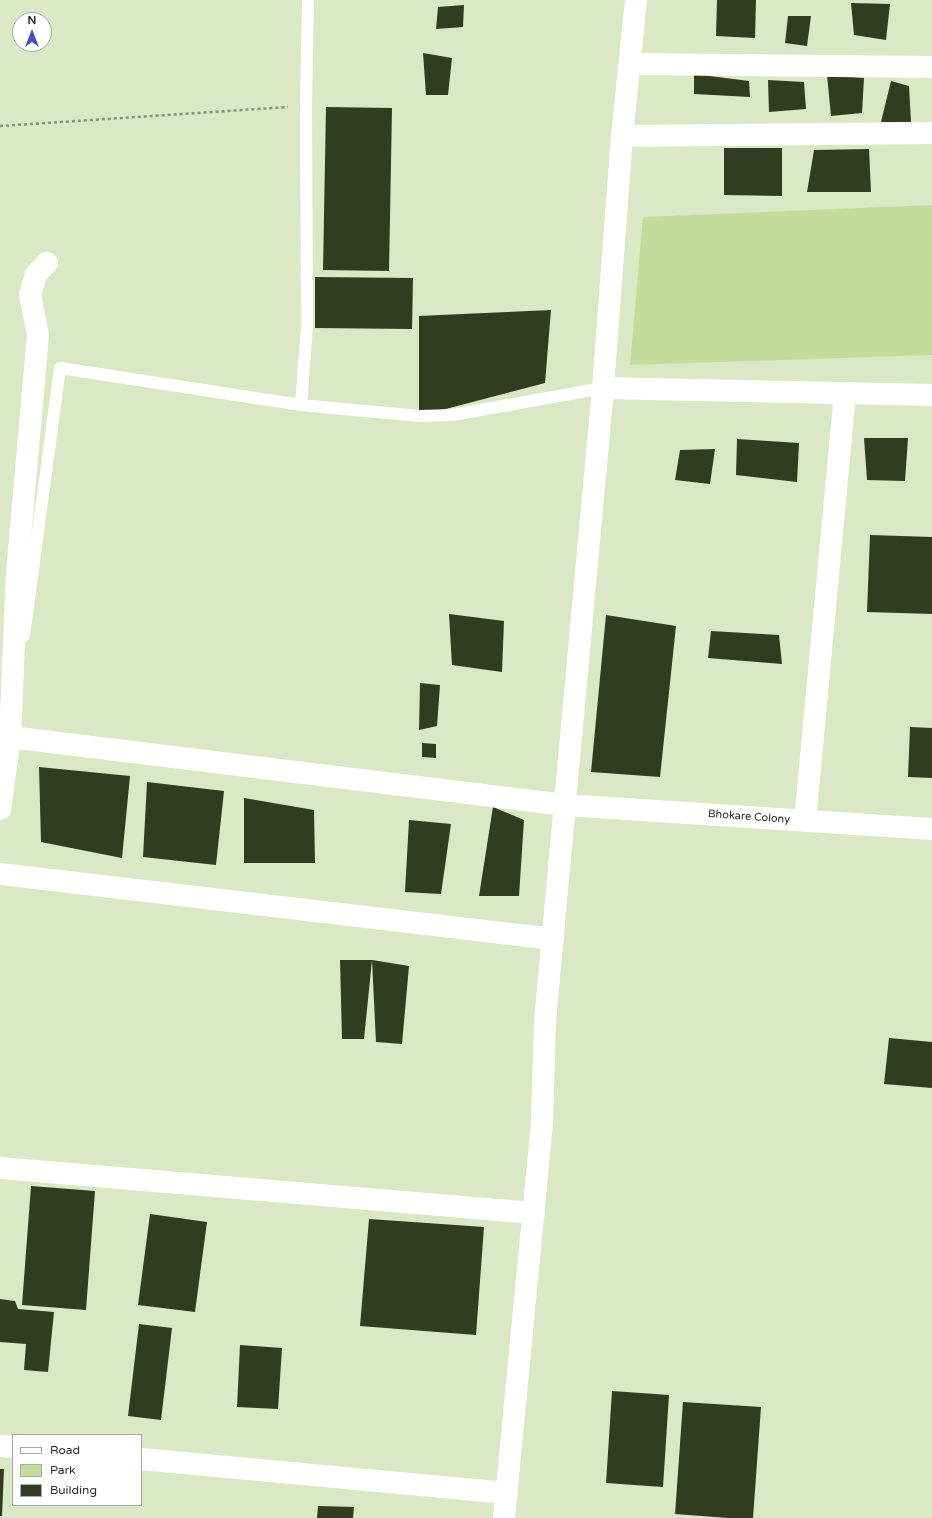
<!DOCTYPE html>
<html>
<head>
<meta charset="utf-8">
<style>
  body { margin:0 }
  #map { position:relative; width:932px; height:1518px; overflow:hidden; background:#dae8c5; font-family:"Varela Round",sans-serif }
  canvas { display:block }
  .legend { position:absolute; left:12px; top:1434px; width:130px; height:72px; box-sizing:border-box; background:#fff; border:1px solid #a9aba6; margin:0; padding:5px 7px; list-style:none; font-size:12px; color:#292e21 }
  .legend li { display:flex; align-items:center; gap:8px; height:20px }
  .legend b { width:20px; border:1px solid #a9aba6 }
  .north { position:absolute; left:12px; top:12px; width:40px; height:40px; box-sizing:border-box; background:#fff; border:1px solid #a9aba6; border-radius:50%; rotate:0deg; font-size:11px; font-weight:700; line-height:16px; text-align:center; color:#292e21 }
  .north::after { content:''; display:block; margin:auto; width:14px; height:18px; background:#494ec4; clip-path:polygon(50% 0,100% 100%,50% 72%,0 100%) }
</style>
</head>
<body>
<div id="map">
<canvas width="932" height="1518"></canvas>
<ul class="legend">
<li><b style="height:5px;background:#fff"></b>Road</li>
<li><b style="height:11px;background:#c3dc9c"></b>Park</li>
<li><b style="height:11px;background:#313c20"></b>Building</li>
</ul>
<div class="north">N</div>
</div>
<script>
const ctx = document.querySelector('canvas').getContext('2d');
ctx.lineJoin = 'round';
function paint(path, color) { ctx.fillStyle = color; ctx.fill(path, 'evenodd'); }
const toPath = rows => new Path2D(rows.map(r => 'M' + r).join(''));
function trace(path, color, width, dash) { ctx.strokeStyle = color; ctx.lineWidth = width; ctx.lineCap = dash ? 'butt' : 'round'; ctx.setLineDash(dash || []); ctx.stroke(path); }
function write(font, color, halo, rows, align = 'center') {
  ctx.font = font + ' "Varela Round",sans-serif'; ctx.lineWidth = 4; ctx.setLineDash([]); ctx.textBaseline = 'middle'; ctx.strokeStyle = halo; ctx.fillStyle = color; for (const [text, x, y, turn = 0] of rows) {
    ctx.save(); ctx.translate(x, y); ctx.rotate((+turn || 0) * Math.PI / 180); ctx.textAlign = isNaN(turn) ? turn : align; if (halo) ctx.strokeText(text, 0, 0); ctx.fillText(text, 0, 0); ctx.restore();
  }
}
const green = toPath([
  [932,205,932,355,630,365,643,217]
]);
const building = toPath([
  [717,0,756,0,755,38,716,36],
  [851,3,890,4,886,40,854,35],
  [464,5,463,27,436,29,438,7],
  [788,16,811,16,807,46,785,43],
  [423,53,452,58,448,95,426,95],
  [694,74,749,81,750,97,694,94],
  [827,75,864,78,862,113,831,116],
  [768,80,804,82,806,109,769,112],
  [891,81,909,86,911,122,881,122],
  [326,107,392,108,389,271,323,270],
  [724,148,782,148,782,196,724,195],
  [869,149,871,192,807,192,814,150],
  [315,277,413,278,412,329,315,328],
  [551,310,545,383,419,416,419,316],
  [864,438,908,438,905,481,867,480],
  [737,439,799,443,797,482,736,475],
  [715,449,710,484,675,480,680,450],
  [870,535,932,537,932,614,867,612],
  [449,614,504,621,502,672,452,665],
  [606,615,676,626,660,777,591,772],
  [711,631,779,635,782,664,708,658],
  [420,683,440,685,437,726,419,730],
  [910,727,932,728,932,778,908,777],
  [422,743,436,744,436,758,422,757],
  [39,767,130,776,122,858,41,842],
  [147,782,224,791,216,865,143,857],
  [244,798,314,810,315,863,244,863],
  [493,807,524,820,519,896,479,896],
  [409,820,451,824,441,894,405,892],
  [340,960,372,960,364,1039,342,1039],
  [372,960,409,966,402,1044,376,1042],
  [889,1038,932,1042,932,1088,884,1084],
  [31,1186,95,1191,86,1310,22,1305],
  [150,1214,207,1222,195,1312,138,1305],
  [369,1219,484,1227,476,1335,360,1326],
  [0,1299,15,1301,18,1309,54,1312,48,1372,24,1370,26,1344,0,1342],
  [139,1324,172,1328,161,1420,128,1416],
  [240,1345,282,1348,278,1409,237,1407],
  [612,1391,669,1395,663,1487,606,1483],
  [683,1402,761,1407,753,1518,728,1518,675,1514],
  [0,1469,4,1469,2,1516,0,1516],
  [318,1506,354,1507,353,1518,317,1518]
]);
const path = toPath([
  [0,126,288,107]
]);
const lane = toPath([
  [308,0,306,106,307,326,301,405,419,416,453,415,603,388],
  [24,636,60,368,301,405]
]);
const street = toPath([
  [636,0,622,136,603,388,932,395],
  [630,64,932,67],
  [622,136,932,133],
  [10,737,565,805,932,829],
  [0,809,10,737,17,572,38,335,30,295,36,274,47,263],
  [805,821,845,393],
  [0,874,553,939],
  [0,1168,534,1213],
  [0,1446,13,1447],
  [141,1459,507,1493],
  [504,1518,542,1123,545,1021,603,388]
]);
const streetNames = [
  ["Bhokare Colony",749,817,4]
];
paint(green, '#c3dc9c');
paint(building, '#313c20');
trace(path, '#879078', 2.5, [3, 3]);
trace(lane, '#fff', 12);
trace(street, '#fff', 22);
write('11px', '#292e21', '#fff', streetNames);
</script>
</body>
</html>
